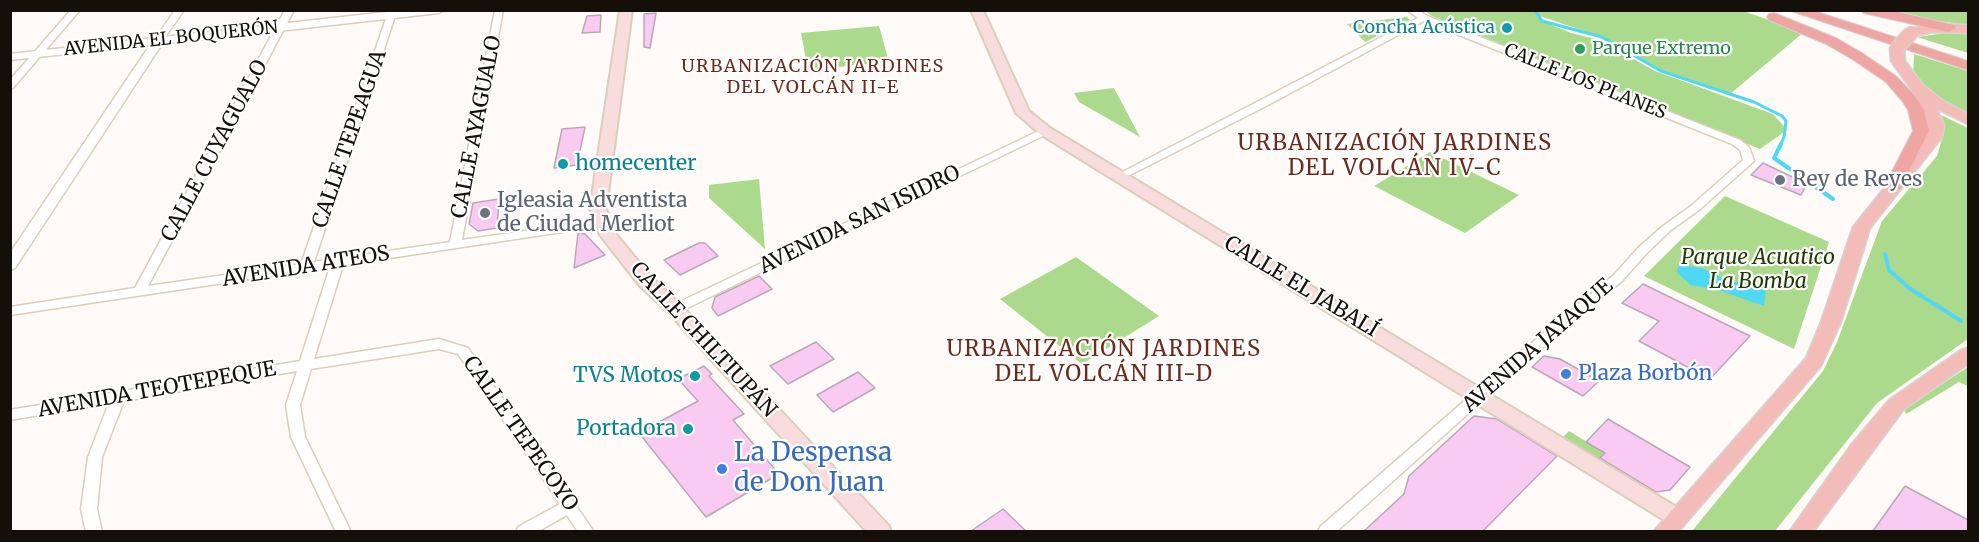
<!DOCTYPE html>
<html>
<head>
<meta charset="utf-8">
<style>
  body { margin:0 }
  #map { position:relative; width:1979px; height:542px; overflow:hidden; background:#fdfaf7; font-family:Merriweather,serif }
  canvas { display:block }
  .frame { position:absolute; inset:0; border:12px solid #141009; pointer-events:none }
</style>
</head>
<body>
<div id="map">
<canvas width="1979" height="542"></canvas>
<div class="frame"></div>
</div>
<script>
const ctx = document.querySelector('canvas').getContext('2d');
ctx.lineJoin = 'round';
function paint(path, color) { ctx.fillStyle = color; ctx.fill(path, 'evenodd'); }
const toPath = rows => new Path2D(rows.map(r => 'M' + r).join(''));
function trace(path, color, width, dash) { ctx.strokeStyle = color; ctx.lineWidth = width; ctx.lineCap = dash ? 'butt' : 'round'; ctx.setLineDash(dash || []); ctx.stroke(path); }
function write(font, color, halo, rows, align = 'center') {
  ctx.font = font + ' Merriweather,serif'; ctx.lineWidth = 4.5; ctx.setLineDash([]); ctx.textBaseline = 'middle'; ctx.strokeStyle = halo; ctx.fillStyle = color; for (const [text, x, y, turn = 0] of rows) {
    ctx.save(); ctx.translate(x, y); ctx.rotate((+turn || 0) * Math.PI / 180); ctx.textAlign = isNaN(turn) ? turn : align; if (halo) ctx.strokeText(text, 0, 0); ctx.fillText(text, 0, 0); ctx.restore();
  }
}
const green = toPath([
  [1425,11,1743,11,1804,32,1729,95,1659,70,1593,34,1537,15,1542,21,1571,33,1599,40,1655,71,1773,114,1787,130,1760,149,1432,16],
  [1878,11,1968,11,1968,25,1902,16],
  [1407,17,1410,20,1365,42,1347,24],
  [879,26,889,62,808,70,801,33],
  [1945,33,1968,34,1968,53,1917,37],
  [1914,54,1968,71,1968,114,1932,95,1913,76],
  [1114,88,1140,137,1079,102,1074,93],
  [1941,115,1968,128,1968,339,1877,403,1775,531,1692,531,1823,371,1837,342,1882,221,1937,156,1945,128],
  [1430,152,1519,195,1465,233,1374,186],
  [759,179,765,249,709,198,709,185],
  [1725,196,1829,242,1794,349,1644,276],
  [1076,257,1159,316,1082,364,1000,299],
  [1968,367,1968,386,1959,382,1906,414,1904,409],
  [1569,431,1605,453,1597,461,1562,438]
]);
const water = toPath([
  [1680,265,1702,268,1723,278,1766,290,1764,306,1721,291,1691,285,1677,273,1677,269]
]);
const streamFar1 = toPath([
  [1535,10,1542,21,1602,37,1661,71,1754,102,1782,116,1786,121,1784,137,1780,146]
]);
const stream = toPath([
  [1781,144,1774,158,1833,199],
  [1885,254,1889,270,1909,288,1961,321]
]);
const building = toPath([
  [656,13,650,48,644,47,644,14,656,13],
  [601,15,600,32,582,33,587,16,601,15],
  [585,127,577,165,554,168,562,129,585,127],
  [1763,163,1807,184,1801,195,1751,175,1763,163],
  [499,199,497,228,478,231,469,224,473,203,499,199],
  [578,233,585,234,605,255,574,268,578,233],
  [699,243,705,243,718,256,680,275,664,260,699,243],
  [759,276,772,289,718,316,712,308,715,297,759,276],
  [1643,284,1750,336,1710,379,1639,341,1659,321,1622,303,1643,284],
  [816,342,834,359,788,384,770,366,816,342],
  [1544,356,1560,359,1599,381,1583,396,1532,367,1544,356],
  [704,366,712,374,709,376,744,414,733,420,779,474,706,517,639,433,698,401,678,379,704,366],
  [858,372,875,388,833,412,817,395,858,372],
  [1474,416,1497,419,1557,456,1483,531,1364,531,1404,494,1409,476,1474,416],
  [1608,419,1690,467,1670,490,1656,492,1600,458,1605,453,1586,442,1608,419],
  [1905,486,1968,520,1968,531,1873,531,1905,486],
  [1003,509,1026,531,971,531,1003,509]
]);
const minor = toPath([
  [71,10,80,10,13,88,10,89,10,80,71,10],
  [175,10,184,10,161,43,155,43,154,41,175,10],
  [285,10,294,10,148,286,301,264,389,10,397,10,314,262,450,242,495,10,503,10,462,240,602,220,608,223,602,226,343,265,314,359,439,339,468,348,594,532,578,532,567,515,537,532,516,532,518,527,560,504,458,354,439,349,311,369,300,405,305,437,351,532,336,532,291,437,286,405,297,371,124,401,102,457,97,509,102,532,86,532,81,509,88,457,109,403,10,420,10,410,300,361,330,267,10,315,10,307,135,288,285,10],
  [1407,10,1418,10,1427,16,1740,140,1749,147,1754,161,1699,210,1671,230,1646,254,1622,281,1527,361,1336,532,1318,532,1320,527,1517,355,1614,275,1638,248,1663,226,1691,206,1743,160,1740,150,1732,144,1424,21,1270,104,1124,178,1120,179,1115,176,1418,18,1407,10],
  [1045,128,1050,131,1049,133,679,312,675,313,669,309,671,306,1045,128]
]);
const tertiary = toPath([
  [405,10,444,10,439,13,162,44,15,268,10,270,10,253,150,45,10,60,10,54,405,10]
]);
const secondary = toPath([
  [620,10,632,10,606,209,615,233,652,278,681,305,889,526,891,532,867,532,669,313,640,286,600,235,590,209,620,10],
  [971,10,983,10,1029,111,1050,128,1683,511,1687,517,1683,523,1676,526,1669,523,1040,134,1016,113,971,10]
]);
const primary = toPath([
  [1933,24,1968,25,1968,33,1933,32,1911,37,1904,33,1906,30,1933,24],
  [1897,44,1904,48,1905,61,1923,85,1942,100,1968,114,1968,124,1937,109,1944,126,1942,137,1870,228,1841,322,1821,366,1678,532,1653,532,1806,358,1821,322,1853,227,1926,136,1928,126,1926,115,1911,89,1891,61,1890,48,1897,44],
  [1968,348,1968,364,1903,410,1813,532,1789,532,1851,445,1889,400,1961,350,1968,348]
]);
const trunk = toPath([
  [1788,10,1811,10,1968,61,1968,70,1788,10],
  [1861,10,1889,10,1954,25,1956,28,1949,32,1863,13,1861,10],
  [1774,13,1836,38,1862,53,1896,76,1915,96,1924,110,1929,131,1900,189,1888,189,1885,185,1913,131,1908,110,1903,102,1886,82,1852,59,1826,44,1769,20,1767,17,1769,14,1774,13]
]);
const primaryBridge = toPath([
  [1897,48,1911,33]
]);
const markers = [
  [1507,28,6,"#0f9aa8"],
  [1580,49,6,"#2e9e5b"],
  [563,164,6,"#0f9aa8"],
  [1780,180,6,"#6b7280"],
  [485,213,6,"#6b7280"],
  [1566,374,6,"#3f7fe0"],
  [695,376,6,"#0f9aa8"],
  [688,429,6,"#0f9aa8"],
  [722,469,6,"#3f7fe0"]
];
const farCulturenames = [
  ["Concha Acústica",1495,28]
];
const farStreetnames = [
  ["AVENIDA EL BOQUERÓN",171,39,-6],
  ["CALLE LOS PLANES",1585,82,22]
];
const farLeisurenames = [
  ["Parque Extremo",1592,49]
];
const farNeighbourhoodnames = [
  ["URBANIZACIÓN JARDINES",813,67],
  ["DEL VOLCÁN II-E",813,88]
];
const streetNames = [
  ["CALLE AYAGUALO",477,127,-79],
  ["CALLE TEPEAGUA",350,139,-71],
  ["CALLE CUYAGUALO",215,151,-62],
  ["AVENIDA SAN ISIDRO",860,220,-26],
  ["AVENIDA ATEOS",306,267,-9],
  ["CALLE EL JABALÍ",1301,287,31],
  ["CALLE CHILTIUPÁN",703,340,47],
  ["AVENIDA JAYAQUE",1538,346,-41],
  ["AVENIDA TEOTEPEQUE",157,390,-10],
  ["CALLE TEPECOYO",520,434,55]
];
const cultureNames = [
  ["homecenter",575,164,"left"],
  ["TVS Motos",683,376],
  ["Portadora",676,429]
];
const worshipNames = [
  ["Rey de Reyes",1792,180],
  ["Igleasia Adventista",497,201],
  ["de Ciudad Merliot",497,225]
];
const parkNames = [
  ["Parque Acuatico",1758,258],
  ["La Bomba",1758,282]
];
const shopNames = [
  ["Plaza Borbón",1578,374]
];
const neighbourhoodNames = [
  ["URBANIZACIÓN JARDINES",1395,144],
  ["DEL VOLCÁN IV-C",1395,169],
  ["URBANIZACIÓN JARDINES",1104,350],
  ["DEL VOLCÁN III-D",1104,375]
];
const nearShopnames = [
  ["La Despensa",734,454],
  ["de Don Juan",734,484]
];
paint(green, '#acda8c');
paint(water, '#4fd8f5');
trace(streamFar1, '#4fd8f5', 3);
trace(stream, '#4fd8f5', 4);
paint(building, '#f9cbf3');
trace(building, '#baa8b7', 1.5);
trace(minor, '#dbcebb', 3);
trace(tertiary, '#dbcebb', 3);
trace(secondary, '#dbcebb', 4);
trace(primary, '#d5d4d3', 3);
trace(trunk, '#d5d4d3', 2);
paint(minor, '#fff');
paint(tertiary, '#fff');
paint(secondary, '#f9dddc');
paint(primary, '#f3bcb9');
paint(trunk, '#efa6a2');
trace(primaryBridge, '#d5d4d3', 16, []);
trace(primaryBridge, '#f3bcb9', 14);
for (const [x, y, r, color] of markers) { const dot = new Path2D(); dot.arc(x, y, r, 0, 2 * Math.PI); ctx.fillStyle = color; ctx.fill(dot); trace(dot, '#fff', 2); }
write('18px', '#0d838f', '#fff', farCulturenames, 'right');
write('18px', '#141009', '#fff', farStreetnames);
write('18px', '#27864d', '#fff', farLeisurenames, 'left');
ctx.letterSpacing = '1.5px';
write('18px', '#6e2a1d', '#fff', farNeighbourhoodnames);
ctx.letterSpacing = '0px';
write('21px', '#141009', '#fff', streetNames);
write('21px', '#0d838f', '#fff', cultureNames, 'right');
write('21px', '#5b616d', '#fff', worshipNames, 'left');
write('italic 21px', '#1d3a00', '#fff', parkNames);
write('21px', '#366cbe', '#fff', shopNames, 'left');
ctx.letterSpacing = '1.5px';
write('22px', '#6e2a1d', '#fff', neighbourhoodNames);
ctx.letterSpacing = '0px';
write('26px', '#366cbe', '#fff', nearShopnames, 'left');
</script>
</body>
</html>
